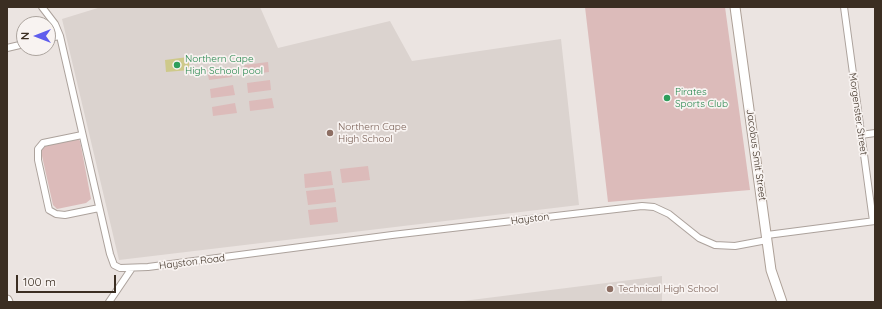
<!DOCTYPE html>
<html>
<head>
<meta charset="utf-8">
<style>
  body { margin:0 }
  #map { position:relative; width:882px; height:309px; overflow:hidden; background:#ebe4e1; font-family:Quicksand,sans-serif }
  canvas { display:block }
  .frame { position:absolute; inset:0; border:8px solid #3b2e22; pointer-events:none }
  .north { position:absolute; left:16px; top:16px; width:40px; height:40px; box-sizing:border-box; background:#f8f3f1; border:1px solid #aca49e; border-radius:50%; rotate:270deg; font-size:11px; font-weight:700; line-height:16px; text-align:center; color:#3b2e22 }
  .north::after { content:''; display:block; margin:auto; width:14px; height:18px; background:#5f5ded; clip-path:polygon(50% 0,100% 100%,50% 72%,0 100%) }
  .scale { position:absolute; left:16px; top:275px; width:100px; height:18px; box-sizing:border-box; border:2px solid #3b2e22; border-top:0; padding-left:5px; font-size:12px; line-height:14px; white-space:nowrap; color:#3b2e22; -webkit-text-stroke:3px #f8f3f1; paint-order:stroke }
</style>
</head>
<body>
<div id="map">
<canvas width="882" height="309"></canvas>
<div class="frame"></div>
<div class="north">N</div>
<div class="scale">100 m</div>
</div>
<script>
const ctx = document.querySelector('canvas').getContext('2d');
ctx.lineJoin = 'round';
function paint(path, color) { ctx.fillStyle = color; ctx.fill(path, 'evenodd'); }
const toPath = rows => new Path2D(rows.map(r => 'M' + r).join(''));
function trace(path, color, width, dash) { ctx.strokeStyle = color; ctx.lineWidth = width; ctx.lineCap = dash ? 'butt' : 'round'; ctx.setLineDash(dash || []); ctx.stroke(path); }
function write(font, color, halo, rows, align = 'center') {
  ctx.font = font + ' Quicksand,sans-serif'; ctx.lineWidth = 3.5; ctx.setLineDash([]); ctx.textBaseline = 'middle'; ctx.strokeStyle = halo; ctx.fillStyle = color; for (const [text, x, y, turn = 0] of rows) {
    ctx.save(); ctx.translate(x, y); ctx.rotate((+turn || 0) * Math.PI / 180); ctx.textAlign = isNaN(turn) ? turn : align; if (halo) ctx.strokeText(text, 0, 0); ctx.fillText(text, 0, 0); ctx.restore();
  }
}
const built = toPath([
  [101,7,260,7,278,48,390,21,412,61,561,39,579,205,119,260,62,19],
  [662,276,662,302,455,302]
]);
const green = toPath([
  [585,7,725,7,750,190,608,202],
  [268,62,269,72,246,75,244,65],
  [231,67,232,77,209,80,207,70],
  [270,80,271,90,248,93,247,83],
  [233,85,235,95,211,98,210,89],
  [272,98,274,108,250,111,249,101],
  [235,103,237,113,213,116,212,107],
  [77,138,80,141,91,199,86,203,57,209,53,205,40,147,41,144],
  [368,166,370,180,342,183,340,169],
  [331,171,333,185,305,188,304,174],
  [334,188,336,202,308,205,306,191],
  [336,207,338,222,310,225,308,210]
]);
const water = toPath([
  [188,57,190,70,166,72,165,60]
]);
const street = toPath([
  [42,7,55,24,60,36,110,254,114,265,120,268,148,267,392,235,642,206,654,207,669,214,699,238,715,245,735,246,767,240],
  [844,7,873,221],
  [48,38,60,36],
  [7,48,24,44],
  [82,135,43,143,38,149,38,160,49,210,56,214,65,215,99,208],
  [861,135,875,133],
  [767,235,875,221],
  [109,302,132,268]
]);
const secondary = toPath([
  [735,7,771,270,782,302],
  [7,300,8,302]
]);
const markers = [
  [177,65,4,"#2e9e5b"],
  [667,98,4,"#2e9e5b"],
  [330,133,4,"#8d6e63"],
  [610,289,4,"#8d6e63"]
];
const leisureNames = [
  ["Northern Cape",185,59],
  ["High School pool",185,71],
  ["Pirates",675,92],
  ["Sports Club",675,104]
];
const streetNames = [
  ["Morgenster Street",858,114,82],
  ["Jacobus Smit Street",756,155,82],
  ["Hayston",530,219,-7],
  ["Hayston Road",192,262,-7]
];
const educationNames = [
  ["Northern Cape",338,127],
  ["High School",338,139],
  ["Technical High School",618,289]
];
paint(built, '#dbd3cf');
paint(green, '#dcbbba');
paint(water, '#cec98a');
trace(street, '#aca29c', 8);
trace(secondary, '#ada097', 11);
trace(street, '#fff', 6);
trace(secondary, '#fff', 9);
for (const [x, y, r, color] of markers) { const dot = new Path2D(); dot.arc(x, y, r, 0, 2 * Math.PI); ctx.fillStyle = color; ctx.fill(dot); trace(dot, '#f8f3f1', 1.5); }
write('10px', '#27864d', '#f8f3f1', leisureNames, 'left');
write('10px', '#3b2e22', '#f8f3f1', streetNames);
write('10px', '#785e54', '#f8f3f1', educationNames, 'left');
</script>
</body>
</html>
